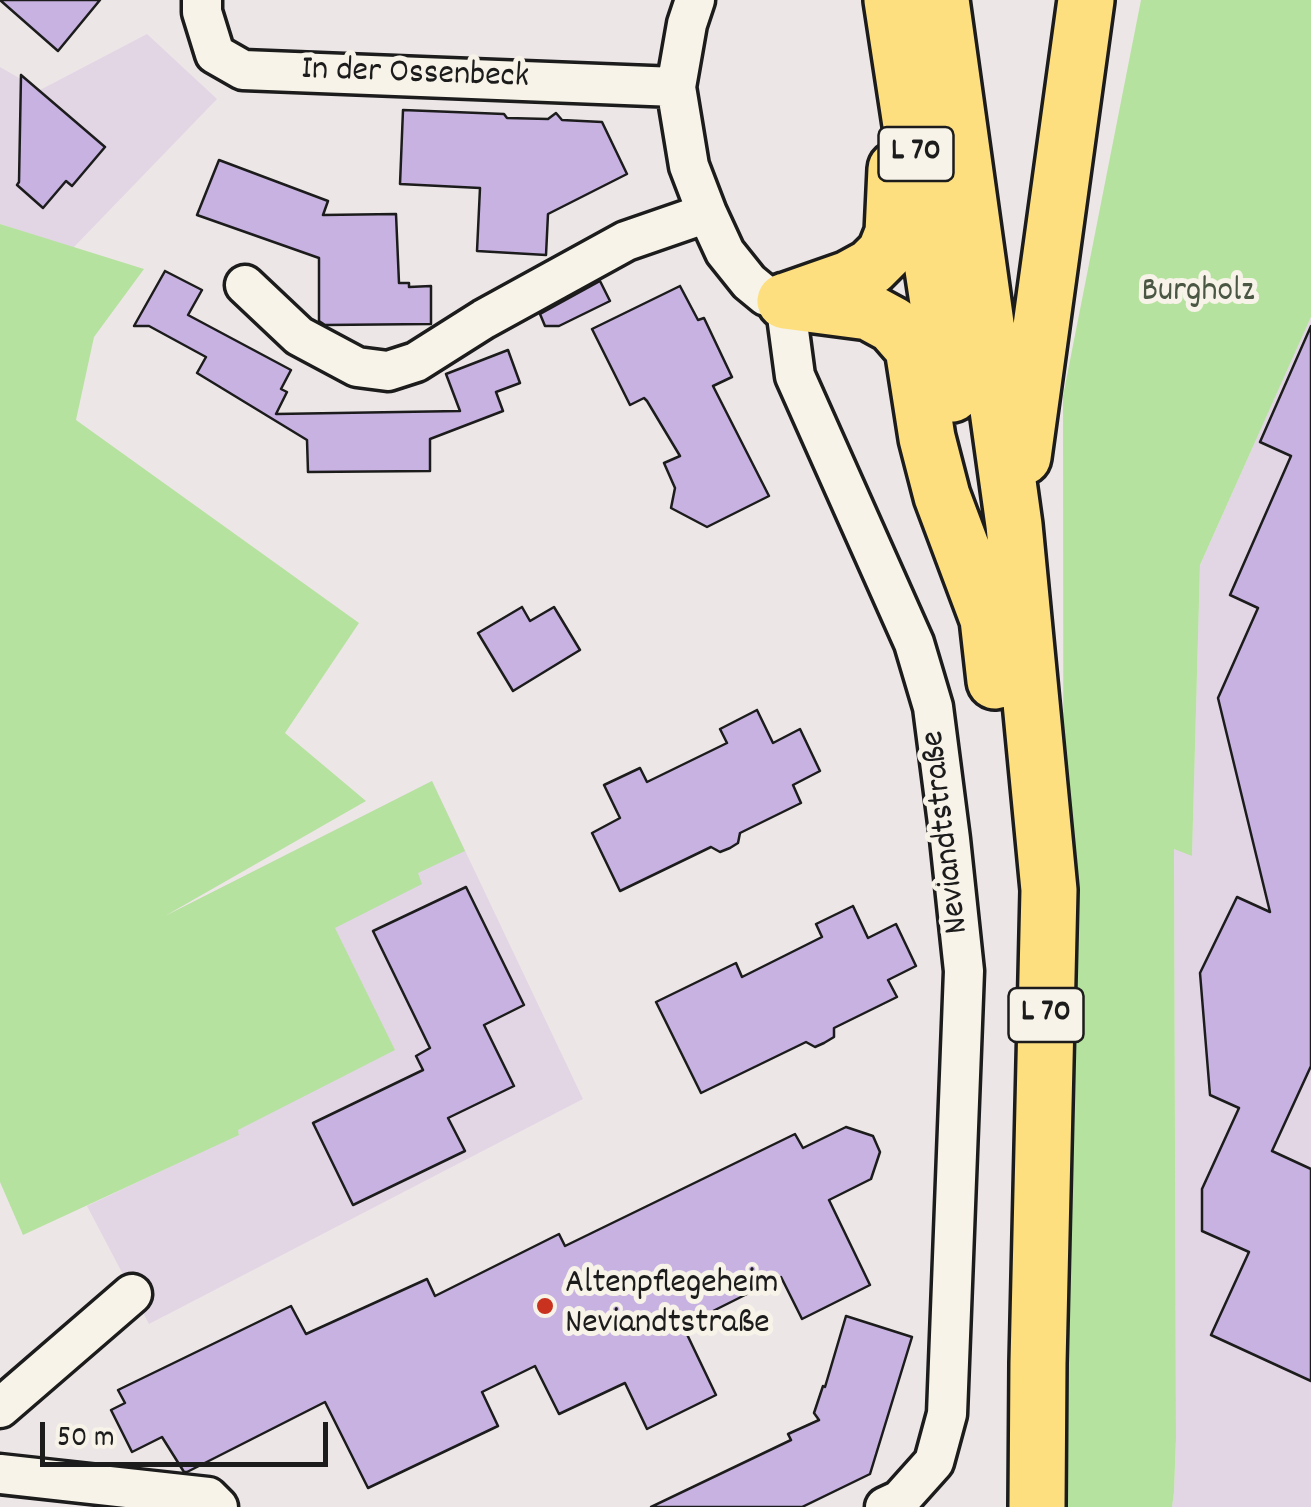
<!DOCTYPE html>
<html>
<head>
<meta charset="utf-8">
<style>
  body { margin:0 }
  #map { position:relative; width:1311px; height:1507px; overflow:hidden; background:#ede6e7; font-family:Dekko,sans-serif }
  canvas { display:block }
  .scale { position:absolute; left:40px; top:1422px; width:288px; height:45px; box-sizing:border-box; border:5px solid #1c1c1c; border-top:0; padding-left:12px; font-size:30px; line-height:35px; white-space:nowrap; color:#1c1c1c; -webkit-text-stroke:8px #f7f3e8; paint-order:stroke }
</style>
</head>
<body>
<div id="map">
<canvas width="1311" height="1507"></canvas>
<div class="scale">50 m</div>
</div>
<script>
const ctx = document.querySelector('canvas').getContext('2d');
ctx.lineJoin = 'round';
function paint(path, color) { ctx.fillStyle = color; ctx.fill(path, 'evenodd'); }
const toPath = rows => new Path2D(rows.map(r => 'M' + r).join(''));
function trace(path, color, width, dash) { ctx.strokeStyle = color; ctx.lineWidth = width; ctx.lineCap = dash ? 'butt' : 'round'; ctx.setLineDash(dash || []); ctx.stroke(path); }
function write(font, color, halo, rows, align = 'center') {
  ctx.font = font + ' Dekko,sans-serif'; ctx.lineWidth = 10; ctx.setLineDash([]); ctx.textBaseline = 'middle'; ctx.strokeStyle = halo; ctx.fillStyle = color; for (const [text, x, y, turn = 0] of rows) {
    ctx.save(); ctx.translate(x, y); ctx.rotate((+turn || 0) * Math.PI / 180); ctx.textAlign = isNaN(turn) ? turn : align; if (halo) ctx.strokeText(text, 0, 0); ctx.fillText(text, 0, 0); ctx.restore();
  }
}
const built = toPath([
  [147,34,217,99,73,248,0,224,0,67,40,90],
  [1311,317,1311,1507,1172,1507,1174,1492,1176,1438,1174,848,1192,855,1200,565],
  [432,781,583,1099,149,1324,87,1206,239,1134,136,931]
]);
const green = toPath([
  [1141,0,1311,0,1311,317,1200,565,1192,856,1174,849,1176,1438,1174,1492,1172,1507,1064,1507,1063,396],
  [0,224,144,269,94,337,76,420,359,623,285,733,366,801,165,916,432,781,465,851,418,873,422,884,335,928,395,1050,238,1130,239,1135,23,1235,0,1182]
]);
const building = toPath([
  [0,0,100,0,58,51,0,0],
  [21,75,105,147,72,186,66,181,43,208,17,185,19,182,21,75],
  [403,110,504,114,507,118,548,119,556,113,562,120,602,122,627,174,548,214,546,255,477,251,480,188,400,184,403,110],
  [219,160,328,201,323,215,396,214,399,283,409,283,409,287,431,286,431,324,325,325,319,321,319,258,197,215,219,160],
  [165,271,202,290,188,315,291,370,281,389,287,392,276,414,460,411,446,374,508,350,520,383,496,392,503,411,430,439,430,471,308,472,307,440,197,373,206,357,149,326,134,326,165,271],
  [600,281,610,301,559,326,545,326,540,314,600,281],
  [680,286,698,320,704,318,732,377,713,386,769,496,707,527,671,508,675,488,664,463,680,456,647,401,644,398,630,405,592,329,680,286],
  [1311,326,1311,1066,1272,1151,1311,1169,1311,1381,1211,1335,1249,1252,1202,1231,1202,1189,1239,1108,1210,1095,1200,973,1237,897,1270,912,1218,698,1258,608,1230,595,1291,456,1260,442,1311,326],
  [522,607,530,621,554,607,580,650,513,691,478,633,522,607],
  [757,710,773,743,800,729,820,771,793,785,801,803,740,833,738,843,730,848,720,852,711,847,620,891,592,833,620,818,604,785,640,768,647,782,727,743,720,729,757,710],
  [466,887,524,1005,484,1025,514,1086,448,1118,465,1151,353,1205,313,1123,423,1070,416,1056,430,1048,373,931,466,887],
  [853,906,868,938,896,924,916,966,888,980,897,997,834,1028,834,1037,824,1043,815,1047,806,1042,701,1093,656,1002,736,963,742,977,822,937,816,924,853,906],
  [846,1127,873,1136,880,1152,871,1179,829,1200,870,1285,802,1319,781,1277,683,1326,716,1395,647,1429,625,1383,559,1414,535,1366,482,1392,498,1426,368,1488,325,1402,187,1472,184,1472,162,1437,132,1452,111,1410,125,1403,118,1390,291,1306,306,1334,427,1279,435,1296,559,1234,565,1246,795,1134,803,1148,846,1127],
  [846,1316,912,1337,870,1474,802,1507,651,1507,791,1440,788,1434,819,1420,814,1413,823,1386,825,1387,846,1316]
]);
const minor = toPath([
  [202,0,202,12,215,54,243,70,676,87],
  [695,0,687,24,676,87,689,166,707,213,725,252,749,282,766,296,785,301,795,376,914,643,933,707,950,839,964,971,947,1414,934,1462,900,1500,885,1507],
  [245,285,299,336,357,367,388,371,416,362,484,319,626,241,707,213],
  [0,1408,132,1294],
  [0,1474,208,1497,218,1507]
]);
const highway = toPath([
  [892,0,952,394],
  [941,0,1014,525,1049,890,1038,1363,1037,1507],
  [789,300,849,279,871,267,885,253,893,233,896,169],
  [785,301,869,312,893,325,913,348,927,438,942,496,988,619,995,681],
  [1023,457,1086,0]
]);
const markers = [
  [545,1306,10,"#c8321e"]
];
const shields = [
  [916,154,75],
  [1046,1015,75]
];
const shieldNames = [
  ["L 70",916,154],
  ["L 70",1046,1015]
];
const streetNames = [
  ["In der Ossenbeck",415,76,2],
  ["Neviandtstraße",948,832,-97]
];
const parkNames = [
  ["Burgholz",1198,294]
];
const poiNames = [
  ["Altenpflegeheim",565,1286],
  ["Neviandtstraße",565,1326]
];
paint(built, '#e2d6e5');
paint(green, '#b6e29f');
paint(building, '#c7b2e1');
trace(building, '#1c1c1c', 2.5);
trace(minor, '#1c1c1c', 45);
trace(highway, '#1c1c1c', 62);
trace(minor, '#f7f3e8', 38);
trace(highway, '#fddf80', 55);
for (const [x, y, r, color] of markers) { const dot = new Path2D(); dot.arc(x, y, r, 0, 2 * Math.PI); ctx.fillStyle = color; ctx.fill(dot); trace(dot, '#f7f3e8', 4); }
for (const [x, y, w] of shields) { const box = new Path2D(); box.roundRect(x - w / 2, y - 27, w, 54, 8); ctx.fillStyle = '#f7f3e8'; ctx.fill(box); trace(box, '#1c1c1c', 2.5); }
write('bold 32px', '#1c1c1c', null, shieldNames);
write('35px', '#1c1c1c', '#f7f3e8', streetNames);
write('35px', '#4a5743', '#f7f3e8', parkNames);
write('35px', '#1c1c1c', '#f7f3e8', poiNames, 'left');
</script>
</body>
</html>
